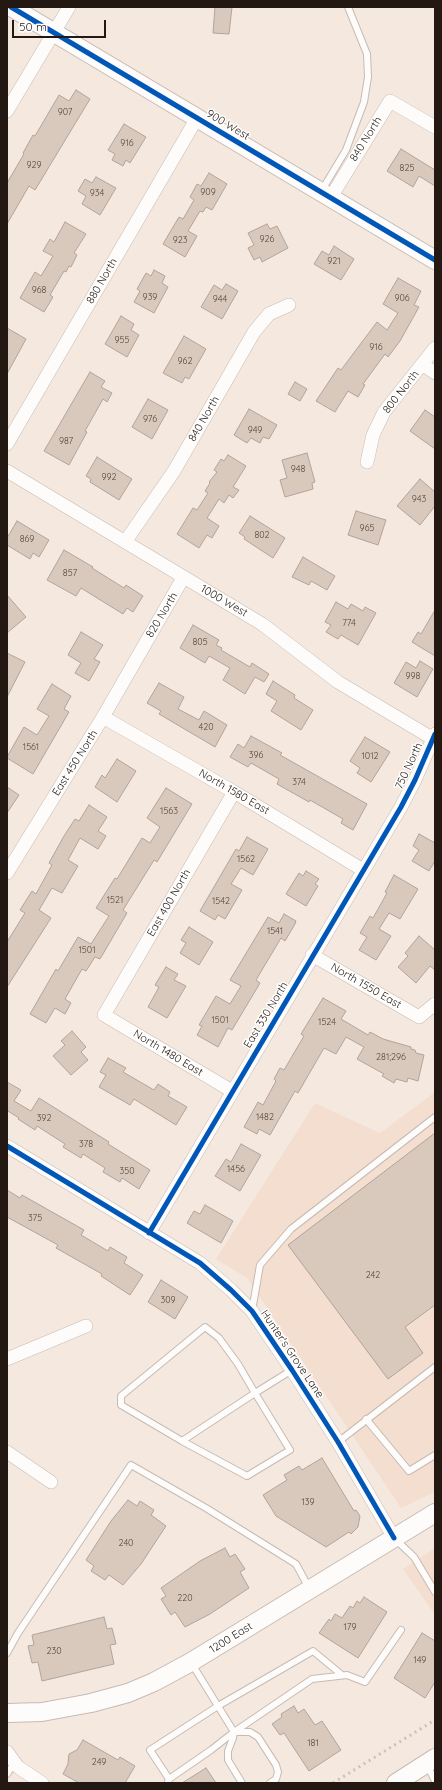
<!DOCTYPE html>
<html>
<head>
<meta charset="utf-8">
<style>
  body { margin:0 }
  #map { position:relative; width:442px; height:1790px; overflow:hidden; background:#f5e8df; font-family:Quicksand,sans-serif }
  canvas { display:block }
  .frame { position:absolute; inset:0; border:8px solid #231912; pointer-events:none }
  .scale { position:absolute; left:12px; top:20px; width:94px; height:18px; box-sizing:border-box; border:2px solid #231912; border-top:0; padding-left:5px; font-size:12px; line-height:14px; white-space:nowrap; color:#231912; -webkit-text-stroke:3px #fff; paint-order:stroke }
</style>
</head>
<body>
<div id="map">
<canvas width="442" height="1790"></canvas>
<div class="frame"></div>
<div class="scale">50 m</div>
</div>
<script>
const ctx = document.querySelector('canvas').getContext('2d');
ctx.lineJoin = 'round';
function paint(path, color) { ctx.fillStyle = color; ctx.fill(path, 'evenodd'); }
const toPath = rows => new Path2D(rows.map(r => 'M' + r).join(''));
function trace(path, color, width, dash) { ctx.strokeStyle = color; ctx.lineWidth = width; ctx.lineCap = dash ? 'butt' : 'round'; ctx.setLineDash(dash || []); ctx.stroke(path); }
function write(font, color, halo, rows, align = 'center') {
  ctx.font = font + ' Quicksand,sans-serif'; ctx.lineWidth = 3; ctx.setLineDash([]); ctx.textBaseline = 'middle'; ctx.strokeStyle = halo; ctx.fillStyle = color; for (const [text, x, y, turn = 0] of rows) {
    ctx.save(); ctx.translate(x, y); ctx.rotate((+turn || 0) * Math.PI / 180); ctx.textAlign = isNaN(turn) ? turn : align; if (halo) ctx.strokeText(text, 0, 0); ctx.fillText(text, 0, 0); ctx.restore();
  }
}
const built = toPath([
  [435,1092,435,1492,401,1508,247,1278,216,1259,315,1103,380,1133],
  [435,1548,435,1615,403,1569]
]);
const building = toPath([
  [215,7,232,7,229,34,213,33,215,7],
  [76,90,90,99,35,190,29,186,7,224,7,183,24,154,23,153,33,135,35,136,59,95,69,101,76,90],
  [124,124,146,137,130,163,126,160,123,166,112,160,115,154,108,150,124,124],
  [401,149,435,170,435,186,419,176,413,187,387,171,401,149],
  [209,173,227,184,212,210,206,207,203,212,200,211,188,231,197,236,185,257,163,244,179,217,183,219,194,200,190,197,197,184,201,186,209,173],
  [96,177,116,188,100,215,82,204,86,196,78,191,85,179,92,183,96,177],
  [65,222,86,234,74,253,77,255,71,267,69,266,66,272,64,271,50,295,53,297,44,312,20,298,35,272,41,276,53,256,43,251,50,239,54,242,65,222],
  [267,224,270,229,277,226,288,248,262,262,260,257,254,260,248,248,254,245,248,233,267,224],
  [334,246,354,259,341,280,314,264,322,251,329,255,334,246],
  [154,270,165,276,162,283,168,287,154,313,134,302,140,291,137,289,146,273,151,276,154,270],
  [398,278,421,291,414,305,419,307,400,341,388,357,385,354,363,384,365,385,358,397,348,391,335,412,316,401,338,368,341,370,377,322,387,330,398,313,383,304,398,278],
  [226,284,238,291,222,319,201,307,214,285,222,290,226,284],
  [121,316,134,324,131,330,139,335,127,357,105,344,121,316],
  [7,328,26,339,7,374,7,328],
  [184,336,206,349,189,379,185,377,182,383,163,373,184,336],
  [90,372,105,381,101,387,112,393,107,402,103,399,85,431,87,432,69,465,44,451,90,372],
  [295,382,307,389,300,401,288,394,295,382],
  [148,399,168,410,152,439,132,427,148,399],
  [249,409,277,425,269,439,263,437,260,443,251,438,247,443,234,435,249,409],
  [425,410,435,417,435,449,410,431,425,410],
  [307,453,315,482,312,483,313,489,285,497,280,480,287,478,282,460,307,453],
  [228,455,246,466,233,487,239,490,233,498,229,495,224,503,219,499,207,518,219,526,212,538,207,535,199,548,177,534,193,508,197,510,208,493,205,491,210,483,209,482,217,472,214,470,221,459,224,461,228,455],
  [97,457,132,479,119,500,90,482,91,479,86,476,97,457],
  [420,479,435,492,435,506,420,525,397,506,420,479],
  [356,511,386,520,378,545,348,535,356,511],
  [250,516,285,538,273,558,244,539,245,537,239,533,250,516],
  [17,521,49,540,39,557,33,553,30,559,7,545,7,538,17,521],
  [64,550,93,567,92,568,124,588,126,585,143,596,133,612,127,608,123,614,81,588,76,596,47,580,64,550],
  [303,557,335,576,327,590,311,581,309,585,292,577,303,557],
  [7,595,26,617,7,633,7,595],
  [336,602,348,609,351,604,363,611,365,607,376,613,358,645,341,635,338,639,326,632,331,625,325,622,336,602],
  [435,610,435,656,412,642,418,632,421,634,435,610],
  [193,625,219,640,216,645,222,648,221,650,250,667,252,663,269,674,264,682,255,677,245,694,223,680,230,668,209,656,205,663,180,648,193,625],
  [81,632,103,645,94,659,100,662,89,681,75,673,81,663,68,655,81,632],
  [7,653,25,662,7,697,7,653],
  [420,661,433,669,417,697,394,683,406,662,416,668,420,661],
  [273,681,295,695,294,698,313,710,301,730,271,711,277,701,266,694,273,681],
  [159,683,184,697,178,709,199,720,204,711,227,725,215,747,159,714,161,711,147,703,159,683],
  [52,684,71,696,64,709,69,712,33,774,7,758,7,757,24,727,37,735,49,716,37,709,52,684],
  [251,736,282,753,280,755,367,804,353,830,341,823,343,819,310,800,309,802,277,784,279,779,251,763,248,767,230,757,238,744,244,748,251,736],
  [365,737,390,752,371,782,357,773,360,768,350,761,365,737],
  [117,759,136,771,117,802,95,787,102,775,105,778,117,759],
  [7,787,19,795,7,813,7,787],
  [166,788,192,804,157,862,154,860,123,910,127,913,100,959,95,957,86,971,82,969,65,999,71,1003,65,1014,55,1008,46,1023,30,1014,56,969,58,971,78,937,91,944,109,916,96,908,115,878,117,879,142,838,150,843,160,827,147,818,166,788],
  [89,805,107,817,98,831,106,836,98,849,80,838,68,860,78,866,62,893,52,888,39,910,51,918,7,987,7,942,25,913,20,910,32,891,36,894,52,865,49,863,64,836,75,819,79,821,89,805],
  [419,834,435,843,435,861,429,871,412,861,419,850,413,846,419,834],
  [247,837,268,849,253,875,241,868,231,884,242,890,225,919,218,915,215,920,200,911,236,849,239,851,247,837],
  [306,871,319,879,315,884,318,886,306,906,286,894,299,873,303,876,306,871],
  [394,875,418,889,400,919,389,913,379,929,391,936,376,960,359,950,367,937,360,933,370,916,373,918,387,893,385,892,394,875],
  [284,914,296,921,295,924,285,941,281,938,256,980,260,983,232,1030,228,1028,218,1047,197,1035,202,1026,199,1025,216,996,230,1004,241,986,230,980,268,917,279,923,284,914],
  [189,927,213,942,199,965,180,953,186,943,181,940,189,927],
  [419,936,435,950,435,970,430,966,416,983,398,967,408,956,405,953,419,936],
  [166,967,178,974,174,980,186,986,167,1018,148,1007,159,987,155,985,166,967],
  [323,998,346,1011,341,1019,368,1035,370,1032,383,1039,411,1047,411,1049,415,1050,416,1053,424,1055,418,1081,408,1078,407,1082,396,1079,394,1083,382,1076,384,1074,357,1059,364,1047,346,1037,336,1054,324,1048,298,1093,295,1091,270,1135,259,1129,257,1134,244,1127,258,1102,263,1105,276,1081,274,1079,280,1068,284,1070,304,1036,301,1034,323,998],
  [72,1031,86,1047,81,1052,88,1060,71,1075,53,1056,65,1045,61,1041,72,1031],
  [108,1058,126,1068,123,1072,154,1090,158,1084,170,1092,168,1096,187,1107,176,1125,134,1099,130,1105,99,1087,106,1075,100,1072,108,1058],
  [7,1082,21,1090,14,1101,31,1111,39,1098,109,1142,108,1144,150,1170,139,1189,122,1178,120,1182,103,1172,105,1168,83,1154,81,1158,63,1147,65,1144,37,1126,35,1130,18,1119,19,1118,8,1111,7,1114,7,1082],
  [435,1133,435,1305,405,1327,423,1353,388,1379,288,1245,435,1133],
  [241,1144,261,1155,240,1191,215,1176,226,1159,231,1162,241,1144],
  [7,1190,20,1198,22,1195,84,1230,81,1235,108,1251,110,1247,127,1257,124,1263,143,1275,130,1295,101,1276,102,1274,56,1248,58,1245,7,1217,7,1190],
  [205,1205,233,1221,221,1243,187,1223,194,1211,200,1214,205,1205],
  [161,1280,188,1297,175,1319,148,1302,161,1280],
  [322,1458,354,1511,356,1510,360,1516,358,1527,351,1534,349,1532,326,1547,276,1516,263,1495,287,1480,284,1475,299,1466,302,1470,322,1458],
  [128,1500,137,1506,140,1501,154,1510,151,1515,166,1526,141,1564,123,1585,109,1575,105,1580,91,1571,94,1566,86,1560,111,1521,128,1500],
  [225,1548,230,1557,235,1554,245,1569,240,1572,249,1588,210,1614,185,1627,175,1612,171,1615,161,1599,166,1596,161,1588,200,1561,225,1548],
  [364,1597,387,1612,358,1658,319,1633,329,1619,331,1621,335,1614,342,1618,350,1606,353,1608,357,1601,360,1603,364,1597],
  [104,1617,107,1629,112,1628,116,1644,110,1645,114,1664,42,1681,38,1662,32,1663,28,1646,34,1645,32,1635,104,1617],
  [422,1633,435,1641,435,1682,425,1698,394,1678,422,1633],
  [294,1706,298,1713,304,1709,315,1725,322,1721,341,1750,309,1771,284,1733,280,1735,272,1724,282,1717,281,1714,294,1706],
  [83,1740,118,1760,120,1757,135,1766,125,1783,79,1783,63,1774,68,1764,69,1754,77,1750,83,1740],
  [206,1768,216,1783,182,1783,206,1768]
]);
const lane = toPath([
  [322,190,346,150,364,102,368,77,367,54,348,7],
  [252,1311,260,1265,291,1229,435,1117],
  [366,1419,409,1471,435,1455],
  [182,1441,247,1476,290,1450,255,1393,238,1364,219,1338,205,1327,121,1396,121,1405,182,1441,255,1393,292,1370],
  [338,1442,435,1367],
  [395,1539,414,1557,435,1592],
  [7,1653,18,1633,131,1465,206,1508,296,1564,309,1588],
  [234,1732,312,1679,347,1675,365,1682,401,1630],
  [234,1732,250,1732,258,1737,276,1765,278,1772,276,1779,270,1783],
  [234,1732,233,1738,228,1751,228,1760,242,1783],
  [427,1765,435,1781],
  [7,1774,15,1762],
  [169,1779,150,1750,218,1706,313,1651,342,1675],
  [168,1782,169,1779,211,1750,234,1732,192,1664]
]);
const street = toPath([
  [7,111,69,7],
  [331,197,390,101,435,127],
  [422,364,435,373],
  [7,444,197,118],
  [367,462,373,435,384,412,435,348],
  [7,471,262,624,338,682,435,740],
  [125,542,174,471,254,332,269,314,289,305],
  [103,717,234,792,363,870],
  [7,873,103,717,183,578],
  [312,955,419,1017,435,1004],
  [232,1091,104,1015,234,792],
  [7,1146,200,1263,231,1290,252,1311,292,1370,338,1442,394,1538],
  [149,1233,401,807,415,780,435,734],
  [7,1359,86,1326],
  [7,1452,51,1482],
  [7,1752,18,1767,42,1783]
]);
const secondary = toPath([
  [11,7,435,260],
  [7,1713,42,1712,91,1703,128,1693,154,1682,191,1662,435,1513],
  [396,1783,435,1758]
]);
const rail = toPath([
  [333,1783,435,1720]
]);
const cycleway = toPath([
  [11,7,435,260],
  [7,1146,200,1263,231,1290,252,1311,292,1370,338,1442,394,1538],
  [149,1233,401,807,415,780,435,734]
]);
const numberNames = [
  ["907",65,112],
  ["916",127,143],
  ["929",34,165],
  ["825",407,168],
  ["909",208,192],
  ["934",97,193],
  ["926",267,239],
  ["923",180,240],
  ["921",334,261],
  ["968",39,290],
  ["939",150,297],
  ["906",402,298],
  ["944",220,299],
  ["955",122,340],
  ["916",376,347],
  ["962",185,361],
  ["976",150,419],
  ["949",255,430],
  ["987",66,441],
  ["948",298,469],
  ["992",109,477],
  ["943",419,499],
  ["965",367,528],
  ["802",262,535],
  ["869",27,539],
  ["857",70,573],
  ["774",349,623],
  ["805",200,642],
  ["998",413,676],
  ["420",206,727],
  ["1561",31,747],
  ["396",256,755],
  ["1012",370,756],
  ["374",299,782],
  ["1563",169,811],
  ["1562",246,859],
  ["1521",115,900],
  ["1542",221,901],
  ["1541",275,931],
  ["1501",87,950],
  ["1501",220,1020],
  ["1524",327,1022],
  ["281;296",391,1057],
  ["1482",265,1117],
  ["392",44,1118],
  ["378",86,1144],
  ["1456",236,1169],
  ["350",127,1171],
  ["375",35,1218],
  ["242",373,1275],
  ["309",168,1300],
  ["139",308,1502],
  ["240",126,1543],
  ["220",185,1598],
  ["179",350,1627],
  ["230",54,1651],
  ["149",420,1660],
  ["181",313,1743],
  ["249",99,1762]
];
const streetNames = [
  ["900 West",228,125,31],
  ["840 North",366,139,-58],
  ["880 North",102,281,-60],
  ["800 North",401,392,-52],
  ["840 North",204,419,-60],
  ["1000 West",224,601,30],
  ["820 North",162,615,-59],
  ["East 450 North",75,763,-58],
  ["750 North",409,766,-65],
  ["North 1580 East",234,792,30],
  ["East 400 North",169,903,-60],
  ["North 1550 East",366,986,30],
  ["East 330 North",266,1015,-59],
  ["North 1480 East",168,1053,31],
  ["Hunter's Grove Lane",292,1354,56],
  ["1200 East",231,1638,-32]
];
paint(built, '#f4ded0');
paint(building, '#d9c9bd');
trace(building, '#afa49d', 1);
trace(lane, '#c6bbb4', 8);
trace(street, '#c6bbb4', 14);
trace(secondary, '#c6bbb4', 20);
trace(lane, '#fefcfa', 6);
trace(street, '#fefcfa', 13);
trace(secondary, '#fefcfa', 18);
trace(rail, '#c7c3c1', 3, [2, 4]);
trace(cycleway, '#0057b8', 5);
write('9px', '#50453d', null, numberNames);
write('11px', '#231912', '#fff', streetNames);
</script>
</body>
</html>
